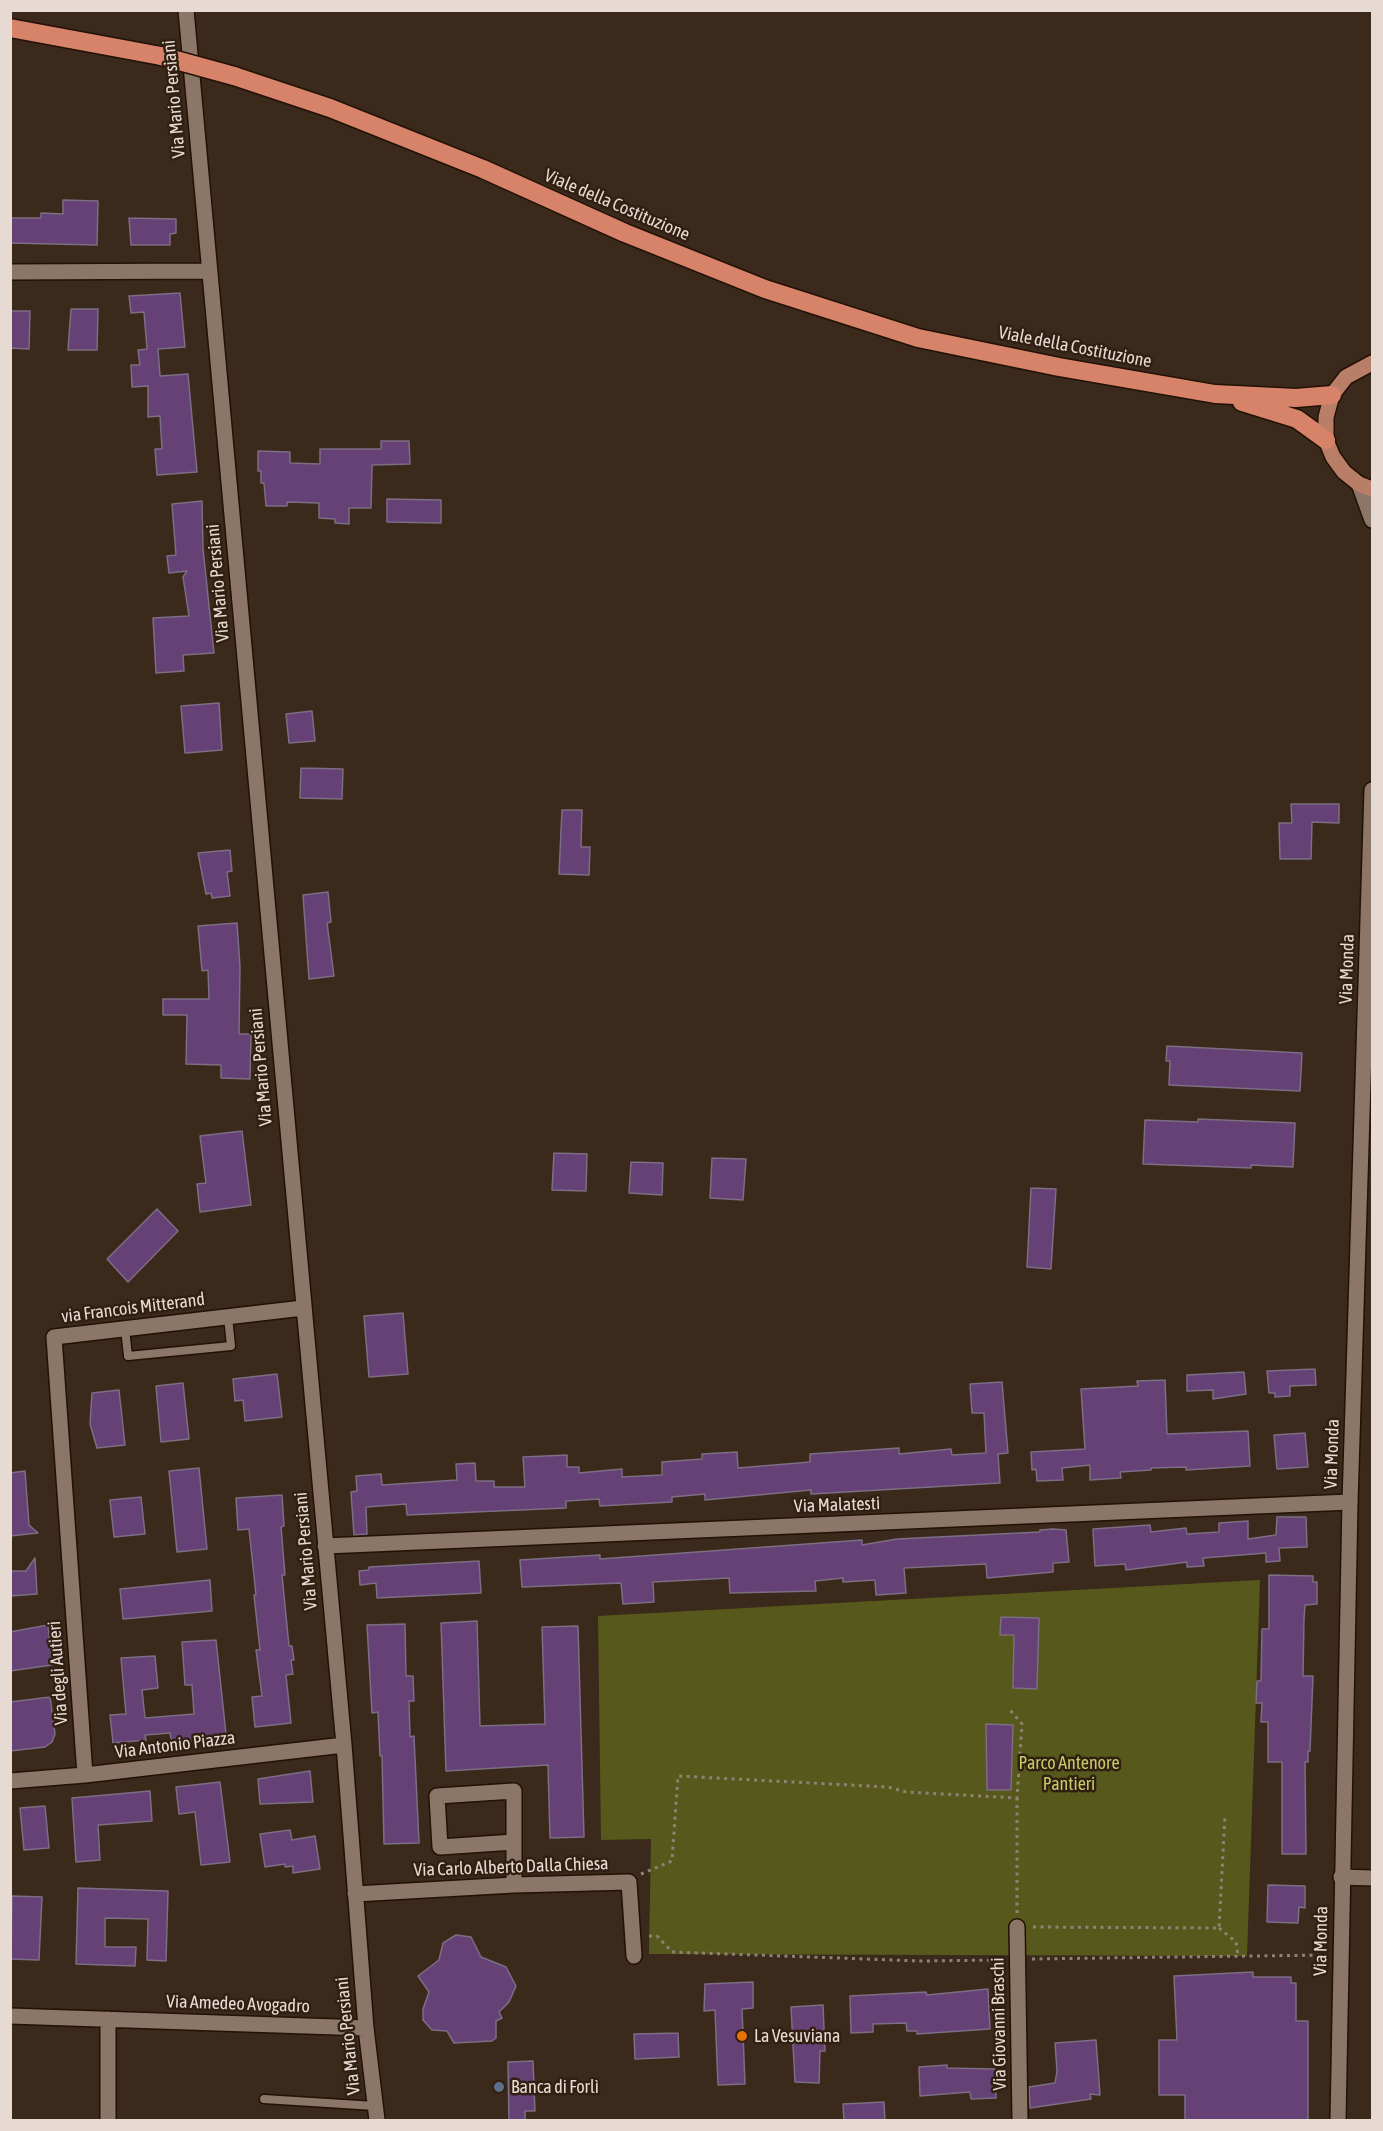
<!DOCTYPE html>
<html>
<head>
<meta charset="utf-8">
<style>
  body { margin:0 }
  #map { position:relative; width:1383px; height:2131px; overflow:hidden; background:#3b291c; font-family:"Asap Condensed",sans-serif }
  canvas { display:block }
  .frame { position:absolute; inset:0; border:12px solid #e6dad2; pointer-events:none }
</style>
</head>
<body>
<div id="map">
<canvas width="1383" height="2131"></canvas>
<div class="frame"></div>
</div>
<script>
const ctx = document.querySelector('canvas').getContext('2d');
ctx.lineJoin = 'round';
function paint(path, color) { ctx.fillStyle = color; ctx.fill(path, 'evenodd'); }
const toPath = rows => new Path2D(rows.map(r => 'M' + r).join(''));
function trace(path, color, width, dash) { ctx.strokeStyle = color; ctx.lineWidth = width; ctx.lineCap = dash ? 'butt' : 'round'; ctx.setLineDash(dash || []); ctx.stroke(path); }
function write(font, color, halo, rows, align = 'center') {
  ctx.font = font + ' "Asap Condensed",sans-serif'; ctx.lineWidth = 5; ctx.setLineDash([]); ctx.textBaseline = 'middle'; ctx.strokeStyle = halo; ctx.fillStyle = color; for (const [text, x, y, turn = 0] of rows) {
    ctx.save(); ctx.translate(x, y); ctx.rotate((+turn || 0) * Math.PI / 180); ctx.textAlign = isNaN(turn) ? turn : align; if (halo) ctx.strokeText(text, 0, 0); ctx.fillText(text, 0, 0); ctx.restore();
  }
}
const green = toPath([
  [1260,1580,1247,1956,649,1954,651,1839,601,1840,598,1616]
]);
const building = toPath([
  [63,200,98,201,97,245,10,243,10,218,41,218,41,213,63,214,63,200],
  [129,218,176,219,176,233,170,234,170,245,131,245,129,218],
  [180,293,185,347,158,349,160,376,188,374,197,472,157,475,155,449,162,449,160,416,148,417,148,386,132,387,131,365,140,365,138,350,147,349,144,312,131,313,129,296,180,293],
  [71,309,98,309,97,350,68,350,71,309],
  [10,311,30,311,29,349,10,348,10,311],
  [381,441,409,441,410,464,372,465,371,508,349,508,349,524,335,523,335,519,319,518,319,503,287,502,287,506,266,506,264,483,261,483,261,471,258,471,258,451,290,452,290,463,320,464,320,449,381,449,381,441],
  [387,499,441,500,441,523,387,522,387,499],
  [202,501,203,549,214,653,183,655,184,671,156,673,153,618,189,616,183,577,187,571,169,573,167,556,176,555,172,504,202,501],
  [219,703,222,750,185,753,181,706,219,703],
  [312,711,315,741,289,743,286,714,312,711],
  [301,768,343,769,342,799,300,798,301,768],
  [1291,804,1339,804,1339,823,1312,822,1311,859,1280,859,1279,823,1292,823,1291,804],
  [562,810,582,810,581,847,590,847,589,875,559,874,562,810],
  [230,850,232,871,227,872,230,896,212,898,211,893,206,894,198,853,230,850],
  [328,892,331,922,327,923,334,976,309,979,303,895,328,892],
  [237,923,240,967,239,1034,251,1034,250,1079,221,1078,221,1065,186,1064,187,1015,163,1015,163,999,209,999,208,970,202,971,198,926,237,923],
  [1167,1046,1302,1053,1300,1091,1169,1085,1170,1061,1166,1061,1167,1046],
  [1198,1119,1295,1123,1293,1167,1251,1165,1251,1168,1143,1164,1145,1120,1198,1122,1198,1119],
  [242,1131,251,1205,200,1212,197,1184,206,1183,200,1136,242,1131],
  [554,1153,587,1154,586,1191,552,1190,554,1153],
  [712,1158,746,1159,743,1200,710,1198,712,1158],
  [631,1162,663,1163,662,1195,629,1193,631,1162],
  [1031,1188,1056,1189,1051,1269,1027,1267,1031,1188],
  [157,1209,178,1231,128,1282,107,1259,157,1209],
  [403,1313,408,1374,369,1377,364,1316,403,1313],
  [1315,1369,1316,1385,1290,1386,1290,1396,1275,1397,1275,1393,1269,1393,1267,1371,1315,1369],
  [1244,1372,1246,1394,1213,1399,1213,1390,1187,1391,1187,1375,1244,1372],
  [277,1374,282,1417,245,1421,243,1400,235,1401,233,1379,277,1374],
  [1165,1380,1167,1434,1248,1431,1250,1466,1186,1470,1186,1467,1151,1468,1151,1470,1120,1472,1121,1478,1090,1480,1090,1465,1062,1468,1063,1480,1037,1481,1036,1469,1032,1470,1031,1452,1085,1449,1081,1389,1138,1386,1137,1381,1165,1380],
  [1002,1382,1008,1453,998,1454,1000,1483,811,1494,811,1490,705,1500,705,1494,672,1497,672,1502,600,1506,599,1499,566,1501,566,1508,407,1515,406,1504,366,1507,367,1534,354,1535,351,1492,357,1491,356,1476,381,1474,382,1485,457,1480,456,1464,475,1463,476,1481,494,1481,494,1487,525,1487,523,1457,567,1455,567,1467,579,1467,579,1473,622,1469,622,1477,662,1475,662,1462,702,1459,702,1454,737,1452,738,1468,810,1462,810,1454,899,1448,899,1454,951,1449,952,1455,986,1453,984,1413,972,1413,970,1384,1002,1382],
  [183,1383,189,1439,161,1442,156,1386,183,1383],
  [119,1390,125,1445,97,1448,90,1424,92,1393,119,1390],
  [1305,1433,1308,1467,1277,1469,1274,1435,1305,1433],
  [199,1468,207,1549,177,1552,169,1471,199,1468],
  [25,1471,29,1525,38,1533,10,1536,10,1473,25,1471],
  [282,1495,284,1526,281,1527,285,1575,282,1575,289,1646,292,1646,294,1660,291,1660,293,1674,286,1675,291,1723,255,1727,252,1697,262,1696,256,1650,260,1650,254,1595,256,1595,249,1529,238,1530,236,1498,282,1495],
  [141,1497,145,1534,114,1537,110,1500,141,1497],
  [1277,1517,1306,1517,1307,1547,1279,1548,1280,1561,1266,1562,1266,1553,1203,1558,1204,1566,1187,1567,1187,1562,1126,1570,1125,1564,1095,1566,1093,1529,1150,1525,1151,1532,1186,1528,1187,1534,1219,1532,1219,1523,1248,1521,1248,1539,1276,1535,1277,1517],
  [1053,1529,1066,1530,1069,1562,1053,1563,1053,1572,987,1578,986,1564,904,1568,906,1593,876,1595,875,1580,843,1582,843,1578,815,1581,816,1591,730,1593,729,1578,653,1582,654,1602,623,1604,621,1583,522,1587,520,1560,600,1555,600,1559,862,1540,862,1545,897,1539,1040,1532,1040,1530,1053,1529],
  [35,1558,37,1594,10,1596,10,1571,26,1571,35,1558],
  [479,1561,481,1593,377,1598,376,1583,360,1585,359,1571,369,1570,369,1567,479,1561],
  [1269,1575,1313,1576,1313,1582,1317,1582,1317,1604,1305,1605,1304,1619,1303,1676,1313,1676,1310,1751,1308,1751,1308,1762,1305,1762,1306,1854,1282,1854,1282,1762,1268,1762,1268,1722,1261,1722,1262,1703,1256,1703,1257,1681,1261,1681,1262,1629,1269,1629,1269,1575],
  [210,1580,212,1611,123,1619,120,1589,210,1580],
  [1001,1617,1039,1618,1037,1689,1013,1688,1014,1635,1000,1635,1001,1617],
  [477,1621,480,1726,545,1724,542,1627,578,1626,584,1837,550,1838,548,1765,446,1771,441,1623,477,1621],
  [405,1624,406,1676,413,1676,414,1701,409,1701,410,1737,414,1736,419,1843,384,1844,382,1756,380,1756,378,1712,372,1713,367,1625,405,1624],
  [48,1625,52,1665,10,1671,10,1632,48,1625],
  [216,1640,226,1734,210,1736,210,1740,172,1743,170,1733,145,1735,146,1740,113,1743,110,1715,126,1714,121,1658,155,1656,158,1688,142,1690,145,1718,194,1714,192,1685,185,1685,182,1642,216,1640],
  [50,1697,55,1734,52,1742,45,1747,10,1751,10,1702,50,1697],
  [986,1724,1013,1725,1011,1790,987,1790,986,1724],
  [310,1771,313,1802,260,1804,258,1779,310,1771],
  [220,1782,230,1862,201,1865,195,1812,179,1814,176,1787,220,1782],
  [150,1791,152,1821,98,1825,100,1860,76,1862,72,1798,150,1791],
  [45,1806,49,1848,24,1850,20,1808,45,1806],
  [290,1830,292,1840,315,1836,320,1869,293,1873,293,1866,285,1867,285,1864,265,1867,260,1834,290,1830],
  [1268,1885,1305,1886,1305,1908,1299,1907,1298,1923,1267,1922,1268,1885],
  [78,1888,168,1891,166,1961,147,1960,148,1919,105,1918,105,1947,136,1947,135,1966,76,1964,78,1888],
  [12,1896,42,1897,39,1960,11,1959,12,1896],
  [456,1935,471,1937,481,1957,506,1967,516,1986,509,2002,499,2012,502,2018,496,2021,496,2038,492,2041,454,2043,447,2031,432,2030,423,2020,423,2009,429,1992,418,1976,439,1960,443,1943,456,1935],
  [1253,1972,1253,1977,1291,1977,1291,1983,1296,1983,1296,2021,1308,2021,1308,2121,1185,2121,1185,2095,1159,2095,1159,2040,1177,2040,1174,1976,1253,1972],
  [753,1982,753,2008,742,2009,745,2084,718,2085,715,2010,704,2011,705,1984,753,1982],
  [988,1989,990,2029,917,2034,917,2031,907,2031,906,2023,873,2024,873,2032,851,2033,850,1996,926,1992,927,1995,988,1989],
  [823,2005,825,2051,820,2051,819,2083,795,2082,791,2007,823,2005],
  [678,2033,679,2057,635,2059,634,2034,678,2033],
  [1096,2040,1100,2095,1090,2094,1091,2099,1030,2108,1029,2087,1055,2083,1057,2071,1055,2043,1096,2040],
  [533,2061,535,2111,525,2111,525,2121,509,2121,508,2062,533,2061],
  [947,2065,947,2068,995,2069,996,2098,971,2099,970,2092,920,2096,919,2067,947,2065],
  [884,2102,885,2121,844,2121,843,2104,884,2102]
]);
const path = toPath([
  [641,1874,672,1861,678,1776,888,1787,906,1792,1017,1798,1022,1724,1010,1710],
  [1017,1913,1017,1798],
  [1033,1927,1219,1928,1225,1815],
  [1219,1928,1236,1942,1238,1956],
  [649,1936,657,1936,672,1952,921,1961,1001,1960],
  [1032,1959,1325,1955]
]);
const lane = toPath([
  [125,1329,128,1356,231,1346,228,1317],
  [264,2099,375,2106]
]);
const street = toPath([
  [186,10,344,1745,366,2028,377,2120],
  [10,272,209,271],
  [325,1546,1350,1502],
  [85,1775,54,1337,303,1308],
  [10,1781,85,1775,344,1745],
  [1341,1877,1372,1878],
  [514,1885,514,1791,437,1796,440,1847,514,1842],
  [355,1894,514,1885,629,1882,634,1956],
  [1017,1927,1020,2120],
  [10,2016,366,2028],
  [108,2120,108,2019]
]);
const secondary = toPath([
  [1359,484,1372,520],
  [1338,2120,1350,1502,1372,790]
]);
const primary = toPath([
  [1372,363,1346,377,1332,395,1326,417,1326,440,1333,457,1344,472,1359,484,1372,489]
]);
const highway = toPath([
  [10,28,161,56],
  [234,76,330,108,483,169,625,233,765,289,918,338,1059,367,1215,394,1296,398,1332,395],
  [1242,402,1297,419,1326,440]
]);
const highwayBridge = toPath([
  [161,56,234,76]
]);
const markers = [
  [742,2036,6,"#e8710a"],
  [499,2087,6,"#5c6f8a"]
];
const streetNames = [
  ["Via Mario Persiani",174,99,-95],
  ["Viale della Costituzione",617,205,23],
  ["Viale della Costituzione",1075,347,11],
  ["Via Mario Persiani",218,583,-95],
  ["Via Monda",1347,969,-88],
  ["Via Mario Persiani",261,1067,-95],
  ["via Francois Mitterand",133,1308,-7],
  ["Via Monda",1332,1454,-88],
  ["Via Malatesti",837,1505,-2],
  ["Via Mario Persiani",306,1551,-95],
  ["Via degli Autieri",58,1673,-94],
  ["Via Antonio Piazza",175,1745,-7],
  ["Via Carlo Alberto Dalla Chiesa",511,1867,-2],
  ["Via Monda",1321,1941,-89],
  ["Via Amedeo Avogadro",238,2004,2],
  ["Via Giovanni Braschi",999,2024,-91],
  ["Via Mario Persiani",348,2036,-96]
];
const parkNames = [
  ["Parco Antenore",1069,1763],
  ["Pantieri",1069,1784]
];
const poiNames = [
  ["La Vesuviana",754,2036],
  ["Banca di Forlì",511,2087]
];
paint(green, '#56591b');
paint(building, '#654176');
trace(building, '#7c6e83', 1.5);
trace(lane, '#221105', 11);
trace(street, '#221105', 18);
trace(secondary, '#221105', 18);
trace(primary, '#221105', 18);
trace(highway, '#221105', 21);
trace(path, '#908176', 3, [3, 4.5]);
trace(lane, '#8c7667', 8);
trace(street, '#8c7667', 15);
trace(secondary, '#8c7667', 15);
trace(primary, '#b87e68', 15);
trace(highway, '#d68369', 18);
trace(highwayBridge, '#221105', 21, []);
trace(highwayBridge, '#d68369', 18);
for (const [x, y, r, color] of markers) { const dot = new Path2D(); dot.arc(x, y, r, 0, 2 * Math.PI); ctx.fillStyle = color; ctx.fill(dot); trace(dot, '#311f12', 2); }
write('18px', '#e6dad2', '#311f12', streetNames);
write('18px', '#c6cc68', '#311f12', parkNames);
write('18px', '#e6dad2', '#311f12', poiNames, 'left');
</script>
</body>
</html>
